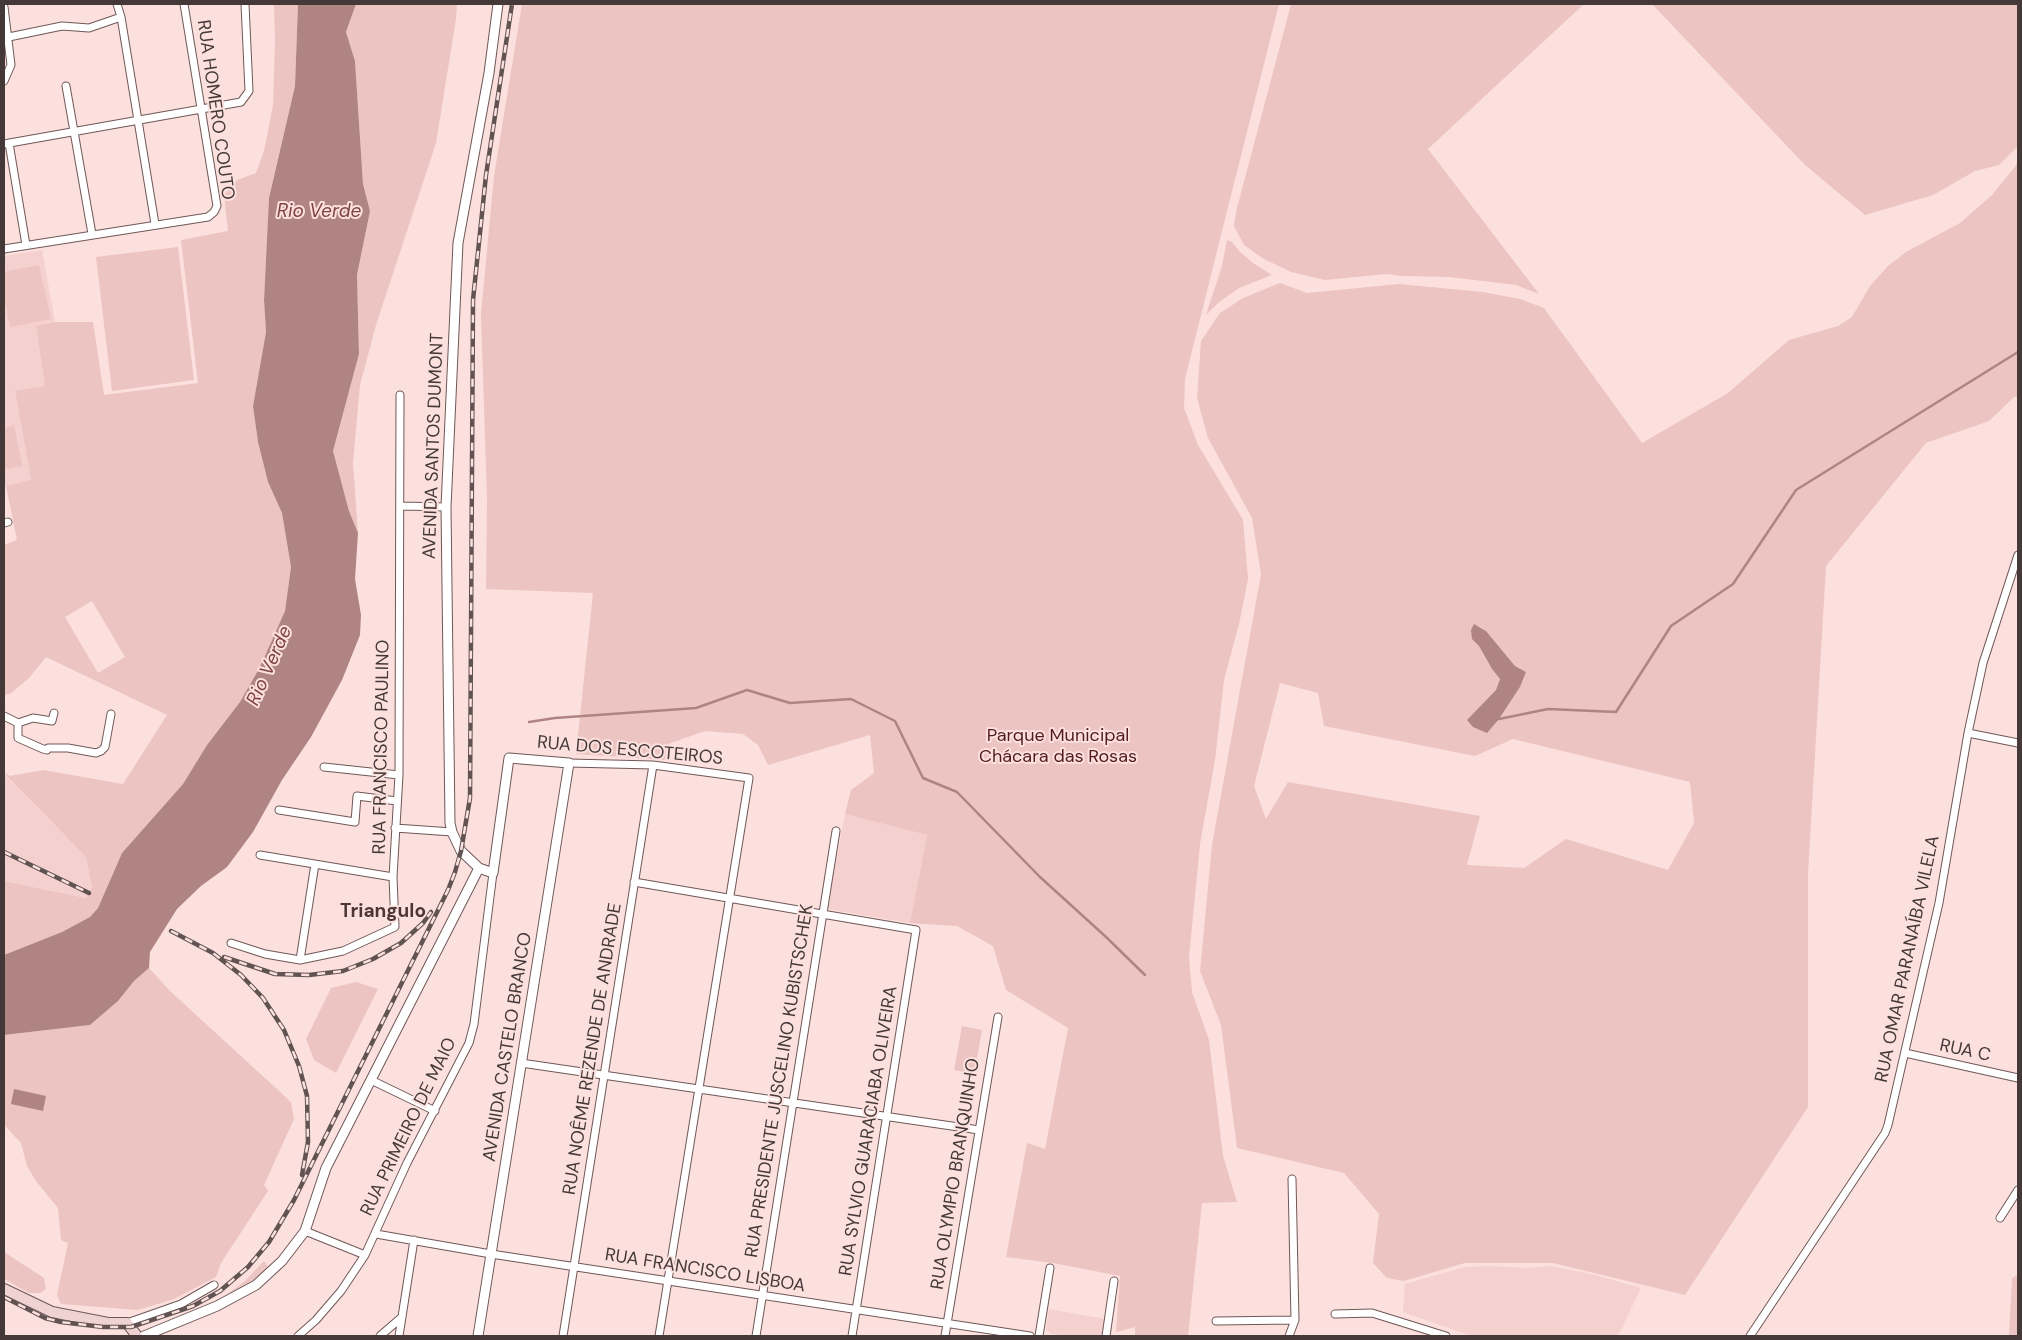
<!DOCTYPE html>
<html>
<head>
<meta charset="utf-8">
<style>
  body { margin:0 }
  #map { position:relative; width:2022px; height:1340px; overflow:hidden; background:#fce0de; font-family:"DM Sans",sans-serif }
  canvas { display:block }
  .frame { position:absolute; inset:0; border:5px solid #443938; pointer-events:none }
</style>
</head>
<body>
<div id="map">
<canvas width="2022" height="1340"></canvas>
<div class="frame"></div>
</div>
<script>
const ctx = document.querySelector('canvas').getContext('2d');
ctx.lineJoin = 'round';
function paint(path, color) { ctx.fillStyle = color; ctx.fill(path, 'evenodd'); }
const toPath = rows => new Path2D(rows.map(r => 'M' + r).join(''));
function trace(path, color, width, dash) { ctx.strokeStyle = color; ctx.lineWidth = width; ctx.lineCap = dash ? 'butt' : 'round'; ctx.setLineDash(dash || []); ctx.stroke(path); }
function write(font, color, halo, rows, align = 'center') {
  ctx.font = font + ' "DM Sans",sans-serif'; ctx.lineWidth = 4; ctx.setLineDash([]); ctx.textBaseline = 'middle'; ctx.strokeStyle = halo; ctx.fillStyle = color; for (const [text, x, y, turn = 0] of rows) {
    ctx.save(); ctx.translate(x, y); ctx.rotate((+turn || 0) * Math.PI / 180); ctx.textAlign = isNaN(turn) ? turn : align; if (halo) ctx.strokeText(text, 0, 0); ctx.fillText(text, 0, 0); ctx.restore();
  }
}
const built = toPath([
  [42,250,55,322,36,327,45,386,15,392,31,481,4,486,4,256],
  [4,774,86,857,92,887,87,898,4,881],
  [845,814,927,835,910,923,827,909],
  [1491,1266,1527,1268,1551,1266,1595,1275,1641,1288,1618,1336,1471,1336,1403,1312,1405,1284,1465,1267],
  [1049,1309,1104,1319,1102,1336,1067,1336,1051,1334,1046,1329]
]);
const green = toPath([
  [274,4,298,4,295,86,269,198,264,300,266,332,253,406,258,442,268,482,282,513,291,567,285,611,260,667,240,702,207,745,183,784,122,853,98,908,90,917,62,932,4,955,4,881,86,898,92,887,86,857,4,773,10,776,43,770,123,784,167,715,46,657,29,678,10,694,4,695,4,545,17,540,6,486,31,480,15,391,45,386,36,326,56,322,93,322,104,395,198,383,181,240,228,231,224,195,237,180,256,173,264,151,273,105,275,40],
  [92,601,125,657,98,673,65,617],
  [356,4,457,4,456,19,436,143,376,325,360,385,353,463,358,533,349,511,333,451,359,354,357,275,370,211,363,184,355,61,346,32],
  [522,4,1279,4,1185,379,1184,408,1198,445,1243,520,1248,579,1239,624,1224,680,1215,760,1200,844,1189,957,1192,992,1209,1040,1223,1156,1237,1202,1202,1203,1188,1336,1135,1336,1135,1327,1116,1332,1120,1276,1053,1263,1006,1257,1027,1143,1045,1149,1068,1028,1006,990,993,946,957,926,910,923,927,835,845,814,851,790,874,773,870,735,768,765,758,745,743,734,705,731,668,744,665,760,576,754,593,593,486,589,487,500,481,314,494,176],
  [1291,4,1584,4,1428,149,1539,294,1516,285,1449,277,1402,276,1387,274,1325,280,1291,272,1264,259,1244,245,1234,226,1236,212],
  [1652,4,2018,4,2018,146,1999,165,1975,171,1933,195,1865,215,1805,165],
  [2018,163,2018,397,2014,397,1989,421,1926,443,1826,566,1808,874,1808,1107,1685,1295,1553,1263,1465,1263,1404,1281,1387,1278,1373,1263,1379,1214,1344,1173,1237,1148,1221,1025,1200,971,1212,845,1261,574,1252,518,1208,438,1197,398,1201,341,1220,313,1243,298,1280,283,1307,293,1399,284,1483,292,1520,299,1544,308,1642,443,1728,393,1789,340,1838,326,1852,317,1870,286,1888,266,1906,252,1960,223,1992,195],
  [1479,626,1486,631,1515,666,1526,672,1520,687,1499,719,1468,720,1496,690,1500,679,1492,669,1479,646],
  [1280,683,1318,693,1324,726,1475,756,1513,739,1690,782,1694,823,1668,870,1566,839,1524,868,1467,865,1480,816,1288,782,1266,819,1254,786],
  [1227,240,1232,242,1240,252,1253,263,1272,275,1239,288,1218,303,1206,315,1222,266],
  [178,247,194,380,112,391,96,257],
  [39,265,51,319,10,327,4,296,4,272],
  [14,426,22,466,4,469,4,428],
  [149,968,170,991,291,1102,294,1119,264,1185,268,1191,221,1263,216,1277,174,1299,138,1310,61,1304,57,1295,68,1243,61,1240,58,1208,36,1181,27,1166,21,1143,4,1125,4,1035,90,1025,118,1001,134,981],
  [356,982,378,989,336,1073,314,1060,306,1039,331,988],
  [962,1026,982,1030,974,1074,954,1070],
  [4,1252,44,1278,46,1289,40,1293,29,1293,4,1279],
  [264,1261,269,1268,250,1284,230,1295,229,1293,245,1281],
  [2018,1275,2018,1336,2009,1336,2012,1278]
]);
const water = toPath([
  [298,4,356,4,346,32,355,61,363,184,370,211,357,275,359,354,333,451,349,511,358,533,355,579,361,615,360,635,342,680,311,737,282,780,253,832,227,867,201,886,177,909,150,952,149,968,134,981,118,1001,90,1025,4,1035,4,955,62,932,90,917,98,908,122,853,183,784,207,745,240,702,260,667,285,611,291,567,282,513,268,482,258,442,253,406,266,332,264,300,269,198,295,86],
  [1474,624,1486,631,1515,666,1526,672,1520,687,1499,719,1487,733,1473,727,1467,720,1496,690,1500,679,1492,669,1479,646,1472,639,1471,630],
  [14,1089,46,1096,43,1111,11,1104]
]);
const stream = toPath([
  [1499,719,1548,709,1616,712,1671,626,1733,584,1796,490,2018,352],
  [529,722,555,718,696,708,747,690,790,703,851,699,895,721,923,778,957,792,1040,877,1105,936,1145,975]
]);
const minor = toPath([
  [117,4,121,17,155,224],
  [4,7,11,65,4,81],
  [4,38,62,26,89,28,121,17],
  [66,86,92,234],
  [9,143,26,245],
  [4,144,241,102,249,91,245,4],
  [4,249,208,217,214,212,217,206,184,4],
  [401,506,446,507],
  [4,523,8,522],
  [4,716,18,723,33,718,52,721,54,713],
  [18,723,18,738,43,749,47,750,48,748,68,748,96,753,101,751,105,747,111,714],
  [1968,733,2018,743],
  [569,763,653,765,749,778,659,1336],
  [324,767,399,775],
  [279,810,355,822,357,796,397,801],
  [395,828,452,832],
  [260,855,393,877],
  [634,882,916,930,852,1336],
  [231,943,265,954,300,960,343,951,395,927,393,877,399,775,400,395],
  [300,960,315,864],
  [1905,1053,2018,1078],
  [521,1063,979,1130],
  [371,1080,435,1111],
  [2000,1218,2018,1190],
  [305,1231,365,1255],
  [376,1234,491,1254,1030,1336],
  [1335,1314,1372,1313,1446,1336],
  [1216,1321,1295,1320],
  [127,1323,181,1304,214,1285],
  [298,1336,316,1320,341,1291,365,1255,407,1163,469,1043,474,1024,493,873],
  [380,1336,402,1317],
  [399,1336,414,1240],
  [563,1336,653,765],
  [756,1336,836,831],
  [945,1336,998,1017],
  [1039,1336,1050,1268],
  [1106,1336,1114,1281],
  [1289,1336,1295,1320,1292,1179],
  [1750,1336,1885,1133,1888,1125,1939,903,1968,733,1983,663,2018,555]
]);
const tertiary = toPath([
  [144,1336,217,1306,256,1285,282,1261,305,1231,326,1168,479,868],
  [478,1336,569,763,509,758,493,873,479,868,461,851,452,832,450,823,446,507,458,243,489,73,498,4]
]);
const secondary = toPath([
  [4,1289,52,1312,108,1323,127,1323,137,1336]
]);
const rail = toPath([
  [4,852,89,893],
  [171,931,213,953,241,975,263,998,284,1030,299,1066,307,1096,308,1142,302,1175],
  [224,957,275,974,309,975,343,971,373,959,401,943,423,923,431,912],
  [4,1297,45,1318,61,1322,103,1327,131,1327,193,1306,220,1291,248,1267,269,1242,294,1200,448,890,455,872,461,851,470,798,473,300,486,175,512,4]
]);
const streetNames = [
  ["RUA HOMERO COUTO",215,110,82],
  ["AVENIDA SANTOS DUMONT",434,446,-88],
  ["RUA FRANCISCO PAULINO",382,747,-89],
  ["RUA DOS ESCOTEIROS",630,751,5],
  ["RUA OMAR PARANAÍBA VILELA",1908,959,-78],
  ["AVENIDA CASTELO BRANCO",508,1047,-81],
  ["RUA NOÊME REZENDE DE ANDRADE",593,1049,-81],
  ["RUA C",1965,1051,12],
  ["RUA PRESIDENTE JUSCELINO KUBISTSCHEK",780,1081,-81],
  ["RUA PRIMEIRO DE MAIO",409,1127,-64],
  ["RUA SYLVIO GUARACIABA OLIVEIRA",869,1131,-81],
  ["RUA OLYMPIO BRANQUINHO",956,1174,-81],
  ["RUA FRANCISCO LISBOA",705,1271,9]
];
const parkNames = [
  ["Parque Municipal",1058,736],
  ["Chácara das Rosas",1058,757]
];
const waterNames = [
  ["Rio Verde",319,212],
  ["Rio Verde",270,666,-66]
];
const neighbourhoodNames = [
  ["Triangulo",383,912]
];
paint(built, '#f4d1ce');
paint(green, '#ecc4c1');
paint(water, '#af8482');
trace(stream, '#af8482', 2.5);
trace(minor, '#6f5857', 9);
trace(tertiary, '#6f5857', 11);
trace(secondary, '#6f5857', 12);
trace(minor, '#fff', 7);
trace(tertiary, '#fff', 9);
trace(secondary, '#efd3d3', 10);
trace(rail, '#605352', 4.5);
trace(rail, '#fce0de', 2.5, [8]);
write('18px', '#443938', '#fce0de', streetNames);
write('18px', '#521b1c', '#fce0de', parkNames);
write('italic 19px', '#7f4442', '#fce0de', waterNames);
write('bold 19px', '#4c3736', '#fce0de', neighbourhoodNames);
</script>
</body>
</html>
